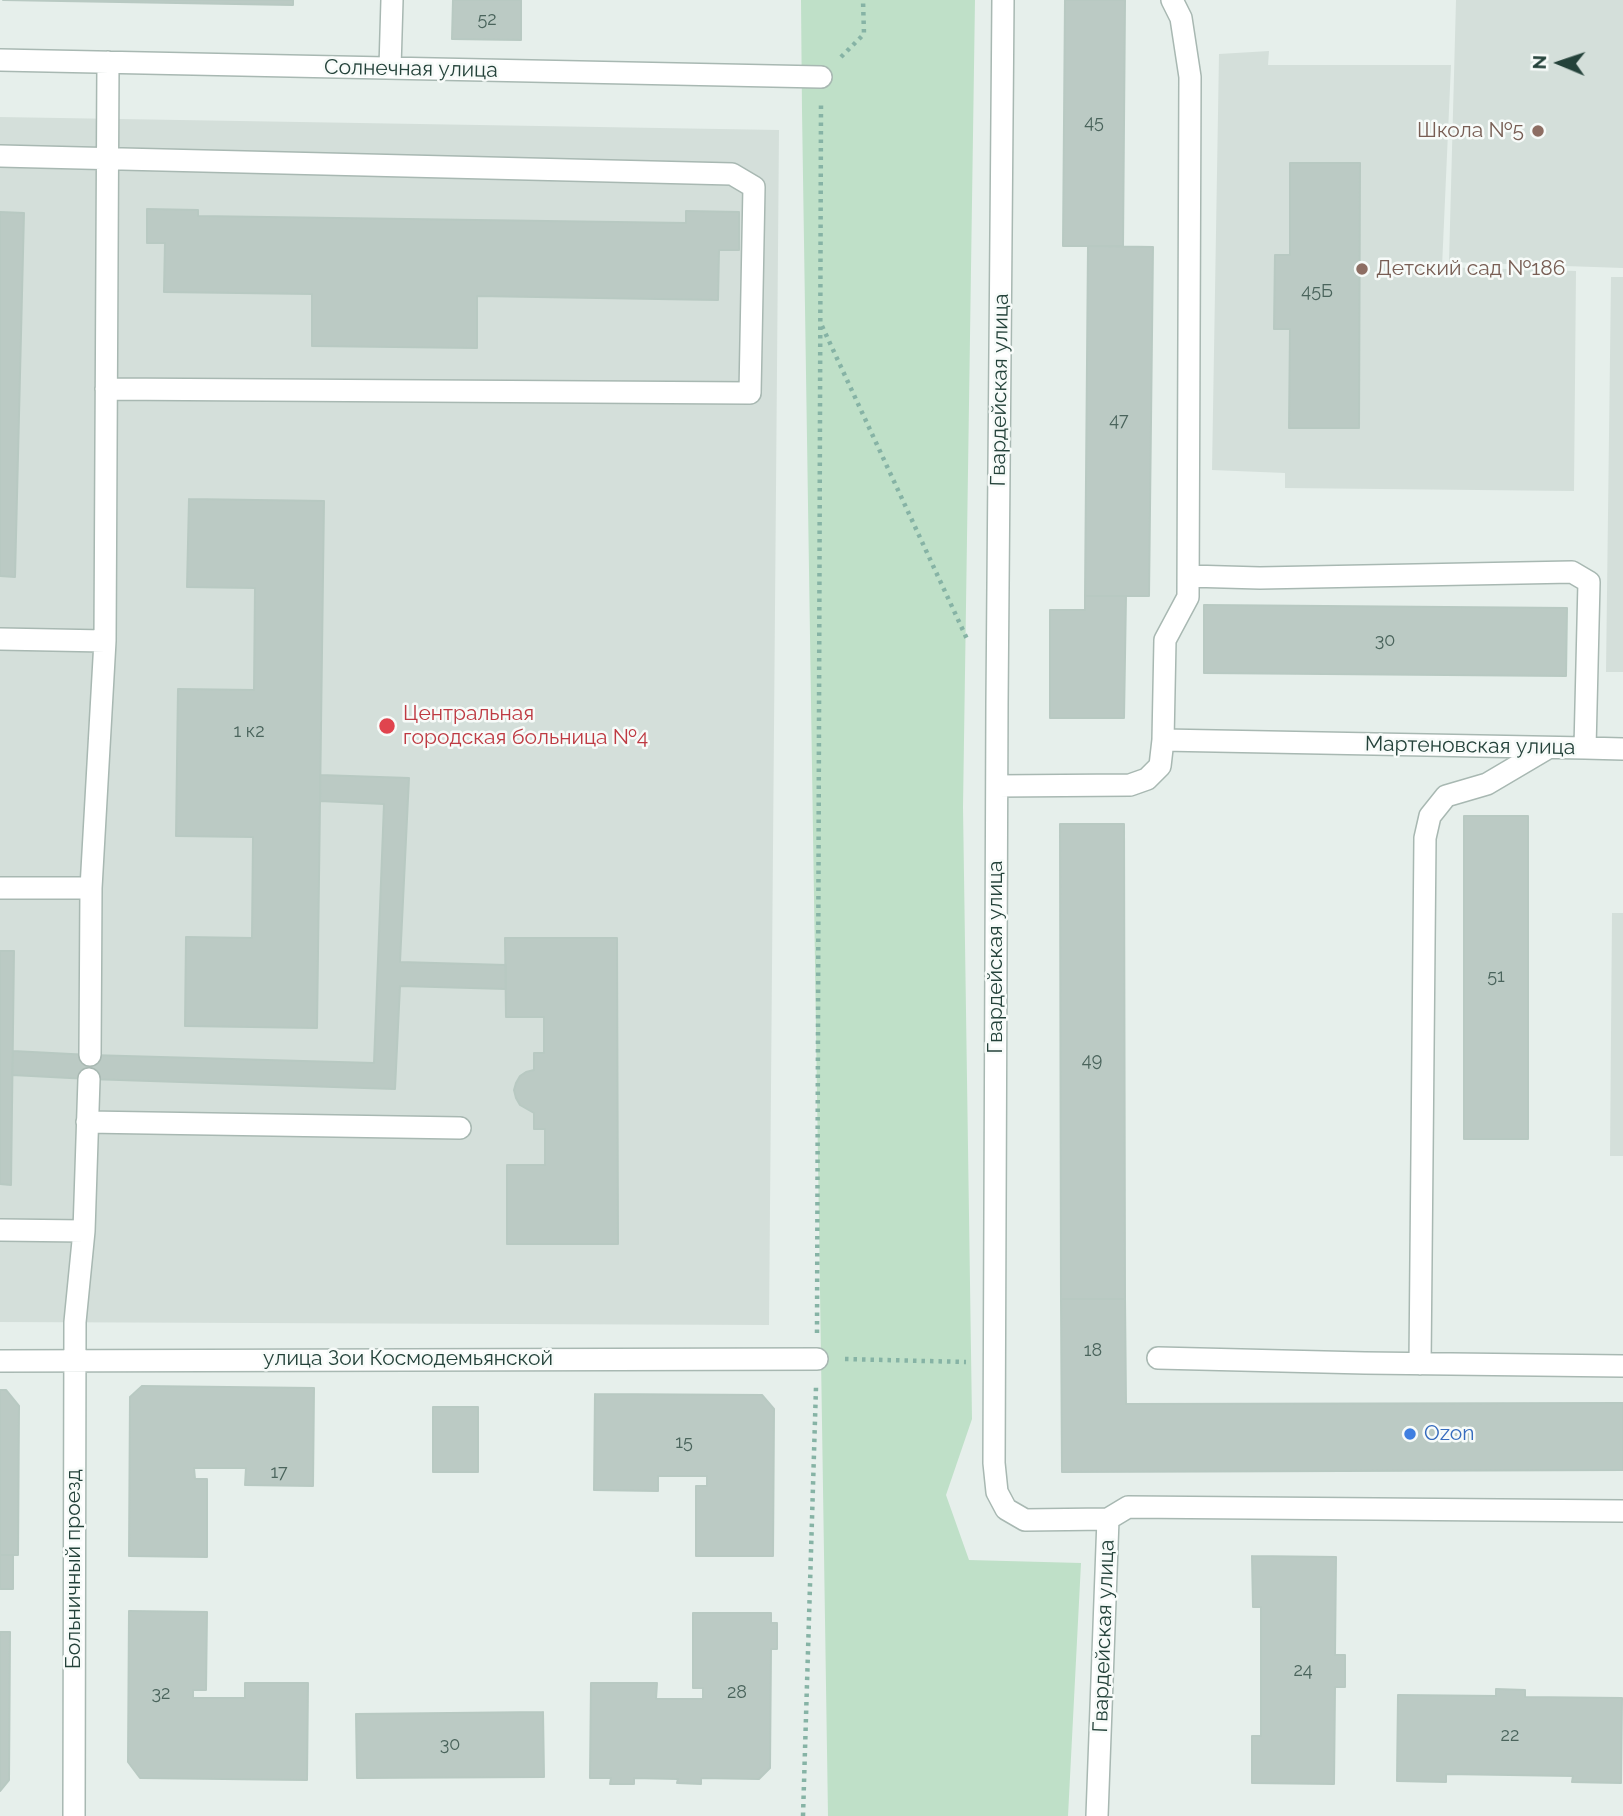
<!DOCTYPE html>
<html>
<head>
<meta charset="utf-8">
<style>
  body { margin:0 }
  #map { position:relative; width:1623px; height:1816px; overflow:hidden; background:#e6efeb; font-family:Raleway,sans-serif }
  canvas { display:block }
  .north { position:absolute; left:1525px; top:28px; width:70px; height:70px; -webkit-text-stroke:5px #f7fbf9; paint-order:stroke; rotate:272deg; font-size:19px; font-weight:700; line-height:28px; text-align:center; color:#24423a }
  .north::after { content:''; display:block; margin:auto; width:24px; height:32px; background:#24423a; clip-path:polygon(50% 0,100% 100%,50% 72%,0 100%) }
</style>
</head>
<body>
<div id="map">
<canvas width="1623" height="1816"></canvas>
<div class="north">N</div>
</div>
<script>
const ctx = document.querySelector('canvas').getContext('2d');
ctx.lineJoin = 'round';
function paint(path, color) { ctx.fillStyle = color; ctx.fill(path, 'evenodd'); }
const toPath = rows => new Path2D(rows.map(r => 'M' + r).join(''));
function trace(path, color, width, dash) { ctx.strokeStyle = color; ctx.lineWidth = width; ctx.lineCap = dash ? 'butt' : 'round'; ctx.setLineDash(dash || []); ctx.stroke(path); }
function write(font, color, halo, rows, align = 'center') {
  ctx.font = font + ' Raleway,sans-serif'; ctx.lineWidth = 5; ctx.setLineDash([]); ctx.textBaseline = 'middle'; ctx.strokeStyle = halo; ctx.fillStyle = color; for (const [text, x, y, turn = 0] of rows) {
    ctx.save(); ctx.translate(x, y); ctx.rotate((+turn || 0) * Math.PI / 180); ctx.textAlign = isNaN(turn) ? turn : align; if (halo) ctx.strokeText(text, 0, 0); ctx.fillText(text, 0, 0); ctx.restore();
  }
}
const built = toPath([
  [1456,0,1623,0,1623,268,1449,262],
  [1269,51,1268,65,1451,65,1442,267,1576,271,1574,491,1285,488,1285,473,1212,470,1219,54],
  [0,117,779,130,769,1325,0,1322],
  [1611,277,1623,277,1623,672,1606,672],
  [1612,913,1623,913,1623,1156,1610,1156]
]);
const green = toPath([
  [801,0,975,0,963,807,972,1419,946,1495,969,1560,1081,1563,1068,1816,828,1816,802,111]
]);
const building = toPath([
  [3,0,293,0,293,5,3,0],
  [453,0,521,0,521,40,452,39,453,0],
  [1065,0,1125,0,1123,246,1063,246,1065,0],
  [1290,163,1360,163,1359,428,1289,428,1290,329,1274,329,1275,255,1290,255,1290,163],
  [147,209,198,210,198,216,686,223,686,211,739,212,739,250,719,250,718,300,477,296,477,348,312,346,312,294,164,292,165,243,147,243,147,209],
  [0,212,24,213,15,577,0,576,0,212],
  [1088,246,1153,247,1149,596,1085,596,1088,246],
  [189,499,324,501,317,1028,185,1026,186,937,252,938,253,837,176,836,178,689,254,690,255,588,187,587,189,499],
  [1085,596,1126,596,1124,718,1050,718,1050,610,1085,610,1085,596],
  [1204,605,1567,608,1566,676,1204,673,1204,605],
  [320,775,409,778,400,962,506,965,506,989,400,986,395,1089,89,1079,12,1075,13,1051,90,1055,374,1063,384,804,320,801,320,775],
  [1464,816,1528,816,1528,1139,1464,1139,1464,816],
  [1060,824,1124,824,1125,1299,1061,1299,1060,824],
  [505,938,617,938,618,1244,507,1244,507,1165,545,1165,545,1129,534,1129,534,1113,520,1105,516,1098,514,1090,516,1083,520,1076,526,1072,534,1070,534,1053,544,1053,544,1017,506,1017,505,938],
  [0,951,14,951,11,1185,0,1184,0,951],
  [1061,1299,1125,1299,1126,1404,1623,1403,1623,1470,1062,1472,1061,1299],
  [142,1386,314,1388,313,1486,245,1485,246,1468,194,1468,195,1479,207,1479,207,1557,129,1556,130,1397,142,1386],
  [0,1390,6,1390,19,1406,18,1555,0,1555,0,1390],
  [595,1394,762,1395,774,1409,773,1556,696,1556,696,1486,707,1486,707,1476,658,1476,658,1491,594,1490,595,1394],
  [433,1407,478,1407,478,1472,433,1472,433,1407],
  [0,1555,13,1555,13,1589,0,1589,0,1555],
  [1252,1556,1336,1557,1335,1655,1345,1655,1345,1687,1335,1687,1334,1784,1252,1783,1252,1736,1261,1736,1261,1607,1253,1607,1252,1556],
  [129,1611,207,1612,206,1690,193,1690,193,1698,245,1698,245,1683,308,1683,307,1780,140,1778,128,1762,129,1611],
  [693,1613,771,1613,771,1623,777,1623,777,1649,771,1649,770,1768,759,1779,701,1778,701,1784,677,1783,678,1779,634,1778,634,1784,610,1784,611,1778,590,1778,591,1683,657,1683,656,1699,703,1699,703,1688,693,1688,693,1613],
  [0,1632,10,1632,9,1780,0,1791,0,1632],
  [1496,1689,1525,1690,1525,1697,1622,1698,1621,1783,1572,1782,1573,1776,1446,1774,1446,1782,1397,1781,1398,1695,1496,1696,1496,1689],
  [543,1712,544,1777,357,1778,356,1714,543,1712]
]);
const path = toPath([
  [841,57,864,34,863,0],
  [822,326,967,639],
  [817,1333,821,103],
  [845,1359,966,1362],
  [803,1816,816,1387]
]);
const minor = toPath([
  [1003,0,997,703,994,1463,997,1492,1006,1509,1025,1520,1108,1519,1097,1816],
  [0,60,821,77],
  [390,68,392,0],
  [0,156,732,174,754,187,750,393,106,389],
  [0,639,105,641],
  [1163,740,1585,748,1589,582,1572,572,1260,578,1189,576],
  [1585,748,1623,749],
  [997,786,1130,785,1147,779,1160,766,1163,740,1165,640,1188,597,1190,77,1181,18,1172,0],
  [0,888,91,888],
  [90,1055,91,888,105,641,108,62],
  [87,1122,460,1128],
  [0,1230,84,1231],
  [1158,1358,1365,1363,1623,1366],
  [0,1361,817,1359],
  [1420,1364,1425,838,1430,816,1446,796,1487,784,1548,748],
  [1108,1519,1128,1507,1623,1511],
  [74,1816,75,1322,84,1231,89,1079]
]);
const markers = [
  [1538,131,7,"#8d6e63"],
  [1362,269,7,"#8d6e63"],
  [387,726,9,"#e0444e"],
  [1410,1434,7,"#3f7fe0"]
];
const numberNames = [
  ["52",487,20],
  ["45",1094,123],
  ["45Б",1317,292],
  ["47",1119,421],
  ["30",1385,641],
  ["1 к2",249,732],
  ["51",1496,977],
  ["49",1092,1061],
  ["18",1093,1351],
  ["15",684,1443],
  ["17",279,1473],
  ["24",1303,1671],
  ["28",737,1693],
  ["32",161,1694],
  ["22",1510,1736],
  ["30",450,1745]
];
const streetNames = [
  ["Солнечная улица",411,69,1],
  ["Гвардейская улица",1000,390,-89],
  ["Мартеновская улица",1470,746,1],
  ["Гвардейская улица",996,957,-90],
  ["улица Зои Космодемьянской",408,1359],
  ["Больничный проезд",74,1569,-90],
  ["Гвардейская улица",1104,1636,-88]
];
const educationNames = [
  ["Школа №5",1524,131],
  ["Детский сад №186",1376,269,"left"]
];
const healthNames = [
  ["Центральная",403,714],
  ["городская больница №4",403,738]
];
const shopNames = [
  ["Ozon",1424,1434]
];
paint(built, '#d4dfda');
paint(green, '#bfe0c8');
paint(building, '#bbcac4');
trace(building, '#b8c9c2', 2);
trace(minor, '#a8b8b2', 24);
trace(path, '#86b3a5', 4.5, [3.5, 5]);
trace(minor, '#fff', 21);
for (const [x, y, r, color] of markers) { const dot = new Path2D(); dot.arc(x, y, r, 0, 2 * Math.PI); ctx.fillStyle = color; ctx.fill(dot); trace(dot, '#f7fbf9', 2.5); }
write('18px', '#4a645c', null, numberNames);
write('21px', '#24423a', '#f7fbf9', streetNames);
write('21px', '#785e54', '#f7fbf9', educationNames, 'right');
write('21px', '#be3a42', '#f7fbf9', healthNames, 'left');
write('21px', '#366cbe', '#f7fbf9', shopNames, 'left');
</script>
</body>
</html>
